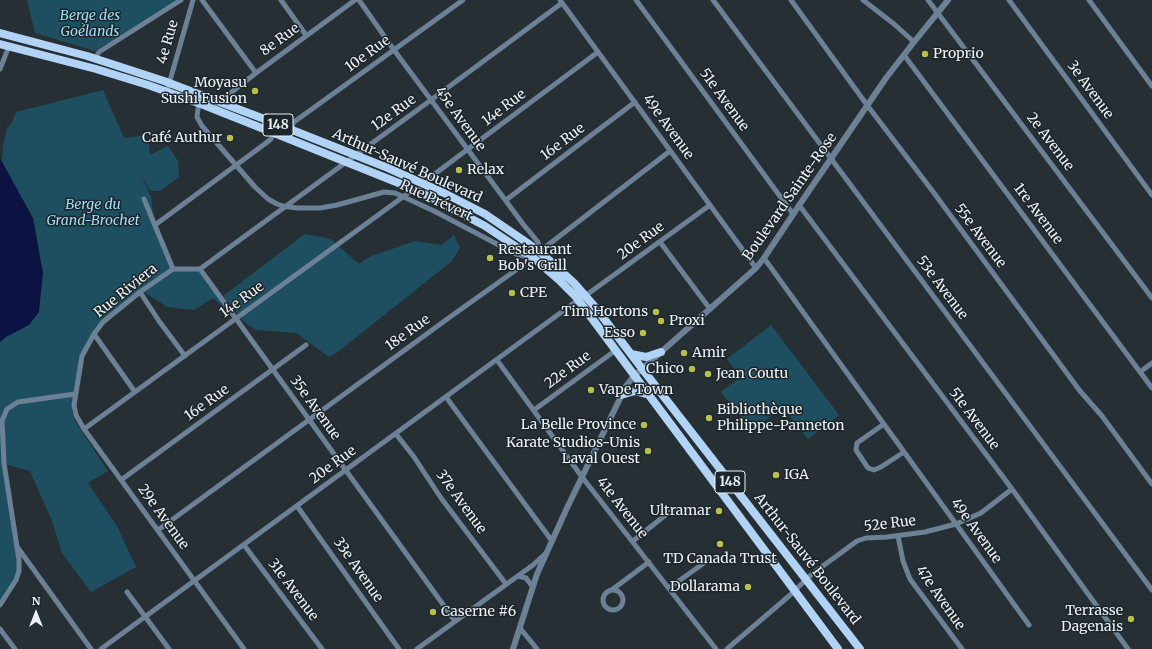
<!DOCTYPE html>
<html>
<head>
<meta charset="utf-8">
<style>
  body { margin:0 }
  #map { position:relative; width:1152px; height:649px; overflow:hidden; background:#263034; font-family:Merriweather,serif }
  canvas { display:block }
  .north { position:absolute; left:16px; top:593px; width:40px; height:40px; -webkit-text-stroke:3px #1c262a; paint-order:stroke; rotate:0deg; font-size:11px; font-weight:700; line-height:16px; text-align:center; color:#ebf1f4 }
  .north::after { content:''; display:block; margin:auto; width:14px; height:18px; background:#ebf1f4; clip-path:polygon(50% 0,100% 100%,50% 72%,0 100%) }
</style>
</head>
<body>
<div id="map">
<canvas width="1152" height="649"></canvas>
<div class="north">N</div>
</div>
<script>
const ctx = document.querySelector('canvas').getContext('2d');
ctx.lineJoin = 'round';
function paint(path, color) { ctx.fillStyle = color; ctx.fill(path, 'evenodd'); }
const toPath = rows => new Path2D(rows.map(r => 'M' + r).join(''));
function trace(path, color, width, dash) { ctx.strokeStyle = color; ctx.lineWidth = width; ctx.lineCap = dash ? 'butt' : 'round'; ctx.setLineDash(dash || []); ctx.stroke(path); }
function write(font, color, halo, rows, align = 'center') {
  ctx.font = font + ' Merriweather,serif'; ctx.lineWidth = 3; ctx.setLineDash([]); ctx.textBaseline = 'middle'; ctx.strokeStyle = halo; ctx.fillStyle = color; for (const [text, x, y, turn = 0] of rows) {
    ctx.save(); ctx.translate(x, y); ctx.rotate((+turn || 0) * Math.PI / 180); ctx.textAlign = isNaN(turn) ? turn : align; if (halo) ctx.strokeText(text, 0, 0); ctx.fillText(text, 0, 0); ctx.restore();
  }
}
const green = toPath([
  [27,0,180,0,95,51,35,33],
  [103,90,124,138,141,136,149,143,150,155,168,146,178,161,179,177,160,191,152,191,149,189,140,172,151,197,155,225,173,269,199,270,235,317,213,298,194,310,167,307,144,292,103,322,82,356,73,398,72,412,76,423,108,471,88,483,117,526,136,567,91,592,62,553,52,521,30,471,4,464,19,571,0,605,0,158,2,161,3,149,2,149,7,128,11,124,16,112],
  [305,234,331,239,359,264,369,257,415,241,442,245,454,235,460,248,452,261,339,351,329,357,296,333,256,330,244,322,223,296],
  [771,325,839,415,808,439,782,406,753,431,721,392,741,377,727,359]
]);
const water = toPath([
  [0,158,33,218,43,273,39,312,29,325,6,337,0,342]
]);
const minor = toPath([
  [202,0,256,73],
  [281,0,306,35],
  [359,0,394,50,523,224,538,242,540,252],
  [560,0,756,268],
  [636,0,793,214],
  [713,0,1152,590],
  [791,0,867,105,934,193,1080,391,1102,416,1152,484],
  [863,0,894,24,914,42],
  [928,0,1152,298],
  [1009,0,1152,195],
  [1089,0,1152,86],
  [904,55,1152,388],
  [95,59,99,52,181,0],
  [0,69,9,46],
  [167,91,193,0],
  [199,101,197,117,202,126,255,187,268,199,277,204,283,206,297,208,320,208,337,205,384,192,395,193,434,211,516,254,527,257],
  [224,103,228,95,256,73,355,0],
  [290,130,294,122,463,0],
  [426,185,430,178,436,173,598,52],
  [144,199,173,269],
  [506,200,635,102],
  [799,205,1012,489,1128,649],
  [155,225,266,143,271,139,274,133],
  [660,242,710,309],
  [764,258,1029,625],
  [173,269,140,292,103,322,94,334,82,356,74,405,76,415,84,429,244,649],
  [173,269,200,269],
  [200,269,431,100,562,3],
  [200,269,455,621],
  [140,292,159,321,185,356],
  [585,296,710,205],
  [94,334,135,392],
  [497,360,582,477,716,649],
  [1140,372,1152,363],
  [446,397,552,541],
  [534,410,616,350],
  [884,424,857,443,856,450,868,468,874,470,881,467,904,452],
  [84,429,407,194,411,188],
  [396,434,414,457,441,498,506,584],
  [121,480,306,345],
  [297,506,399,649],
  [158,530,450,317,523,265,548,245,670,151],
  [898,536,903,561,910,579,962,649],
  [633,541,673,509],
  [244,545,322,649],
  [18,548,91,649],
  [518,576,526,578,532,586],
  [669,588,711,558],
  [613,589,649,562],
  '603 600a10 10 0 1 1 20 0a10 10 0 1 1-20 0Z',
  [127,592,169,649],
  [0,605,16,580,19,571,19,560,4,463,2,421,7,409,18,402,75,394],
  [520,628,537,649],
  [0,629,15,649],
  [101,649,578,300],
  [417,649,533,565,545,554],
  [727,649,789,596,812,574,857,541,866,538,887,537,925,532,956,524,981,513,1012,489]
]);
const tertiary = toPath([
  [513,649,537,574,567,508,626,386,634,376,756,268,764,258,800,204,886,78,914,42,948,0]
]);
const primary = toPath([
  [0,33,87,56,164,81,267,120,388,168,444,193,485,214,526,242,540,252,574,283,595,307,647,375,860,649],
  [0,44,96,69,148,85,201,104,274,133,401,184,430,197,485,226,536,260,559,280,576,297,838,649],
  [631,354,646,357,661,352],
  [621,395,635,391,647,394]
]);
const markers = [
  [925,54,4,"#b8c147"],
  [255,91,4,"#b8c147"],
  [230,138,4,"#b8c147"],
  [459,170,4,"#b8c147"],
  [490,258,4,"#b8c147"],
  [512,293,4,"#b8c147"],
  [656,312,4,"#b8c147"],
  [661,321,4,"#b8c147"],
  [643,333,4,"#b8c147"],
  [684,353,4,"#b8c147"],
  [692,369,4,"#b8c147"],
  [708,374,4,"#b8c147"],
  [591,390,4,"#b8c147"],
  [709,418,4,"#b8c147"],
  [644,425,4,"#b8c147"],
  [648,451,4,"#b8c147"],
  [776,475,4,"#b8c147"],
  [719,511,4,"#b8c147"],
  [720,544,4,"#b8c147"],
  [748,587,4,"#b8c147"],
  [433,612,4,"#b8c147"],
  [1131,619,4,"#b8c147"]
];
const shields = [
  [278,125,30],
  [730,482,30]
];
const shieldNames = [
  ["148",278,125],
  ["148",730,482]
];
const parkNames = [
  ["Berge des",90,16],
  ["Goélands",90,32],
  ["Berge du",93,205],
  ["Grand-Brochet",93,221]
];
const streetNames = [
  ["8e Rue",280,40,-36],
  ["4e Rue",168,42,-74],
  ["10e Rue",368,54,-36],
  ["3e Avenue",1090,90,54],
  ["51e Avenue",724,100,54],
  ["14e Rue",504,108,-37],
  ["12e Rue",394,113,-36],
  ["45e Avenue",460,119,54],
  ["49e Avenue",668,127,54],
  ["16e Rue",563,142,-37],
  ["2e Avenue",1050,142,53],
  ["Arthur-Sauvé Boulevard",407,166,24],
  ["Boulevard Sainte-Rose",790,197,-55],
  ["Rue Prévert",436,201,25],
  ["1re Avenue",1038,214,53],
  ["55e Avenue",980,236,53],
  ["20e Rue",641,241,-36],
  ["53e Avenue",942,288,53],
  ["Rue Riviera",126,291,-39],
  ["14e Rue",242,300,-36],
  ["18e Rue",408,333,-36],
  ["22e Rue",568,370,-36],
  ["16e Rue",207,403,-36],
  ["35e Avenue",315,408,54],
  ["51e Avenue",974,419,53],
  ["20e Rue",333,465,-36],
  ["37e Avenue",461,502,54],
  ["41e Avenue",622,508,52],
  ["29e Avenue",163,517,54],
  ["52e Rue",890,524,-7],
  ["49e Avenue",976,531,54],
  ["Arthur-Sauvé Boulevard",807,559,52],
  ["33e Avenue",358,570,55],
  ["31e Avenue",293,590,53],
  ["47e Avenue",940,598,55]
];
const poiNames = [
  ["Proprio",933,54],
  ["Moyasu",247,83,"right"],
  ["Sushi Fusion",247,99,"right"],
  ["Café Authur",222,138,"right"],
  ["Relax",467,170],
  ["Restaurant",498,250],
  ["Bob's Grill",498,266],
  ["CPE",520,293],
  ["Tim Hortons",648,312,"right"],
  ["Proxi",669,321],
  ["Esso",635,333,"right"],
  ["Amir",692,353],
  ["Chico",684,369,"right"],
  ["Jean Coutu",716,374],
  ["Vape Town",599,390],
  ["Bibliothèque",717,410],
  ["Philippe-Panneton",717,426],
  ["La Belle Province",636,425,"right"],
  ["Karate Studios-Unis",640,443,"right"],
  ["Laval Ouest",640,459,"right"],
  ["IGA",784,475],
  ["Ultramar",711,511,"right"],
  ["TD Canada Trust",720,559,"center"],
  ["Dollarama",740,587,"right"],
  ["Terrasse",1123,611,"right"],
  ["Dagenais",1123,627,"right"],
  ["Caserne #6",441,612]
];
paint(green, '#1e4f61');
paint(water, '#0c1242');
trace(minor, '#6c8196', 5);
trace(tertiary, '#6c8196', 6);
trace(primary, '#b1d3f6', 8);
for (const [x, y, r, color] of markers) { const dot = new Path2D(); dot.arc(x, y, r, 0, 2 * Math.PI); ctx.fillStyle = color; ctx.fill(dot); trace(dot, '#1c262a', 1.5); }
for (const [x, y, w] of shields) { const box = new Path2D(); box.roundRect(x - w / 2, y - 11, w, 22, 3); ctx.fillStyle = '#1c262a'; ctx.fill(box); trace(box, '#ebf1f4', 1); }
write('bold 13px', '#ebf1f4', null, shieldNames);
write('italic 14px', '#9fdcf6', '#1c262a', parkNames);
write('14px', '#ebf1f4', '#1c262a', streetNames);
write('14px', '#ebf1f4', '#1c262a', poiNames, 'left');
</script>
</body>
</html>
